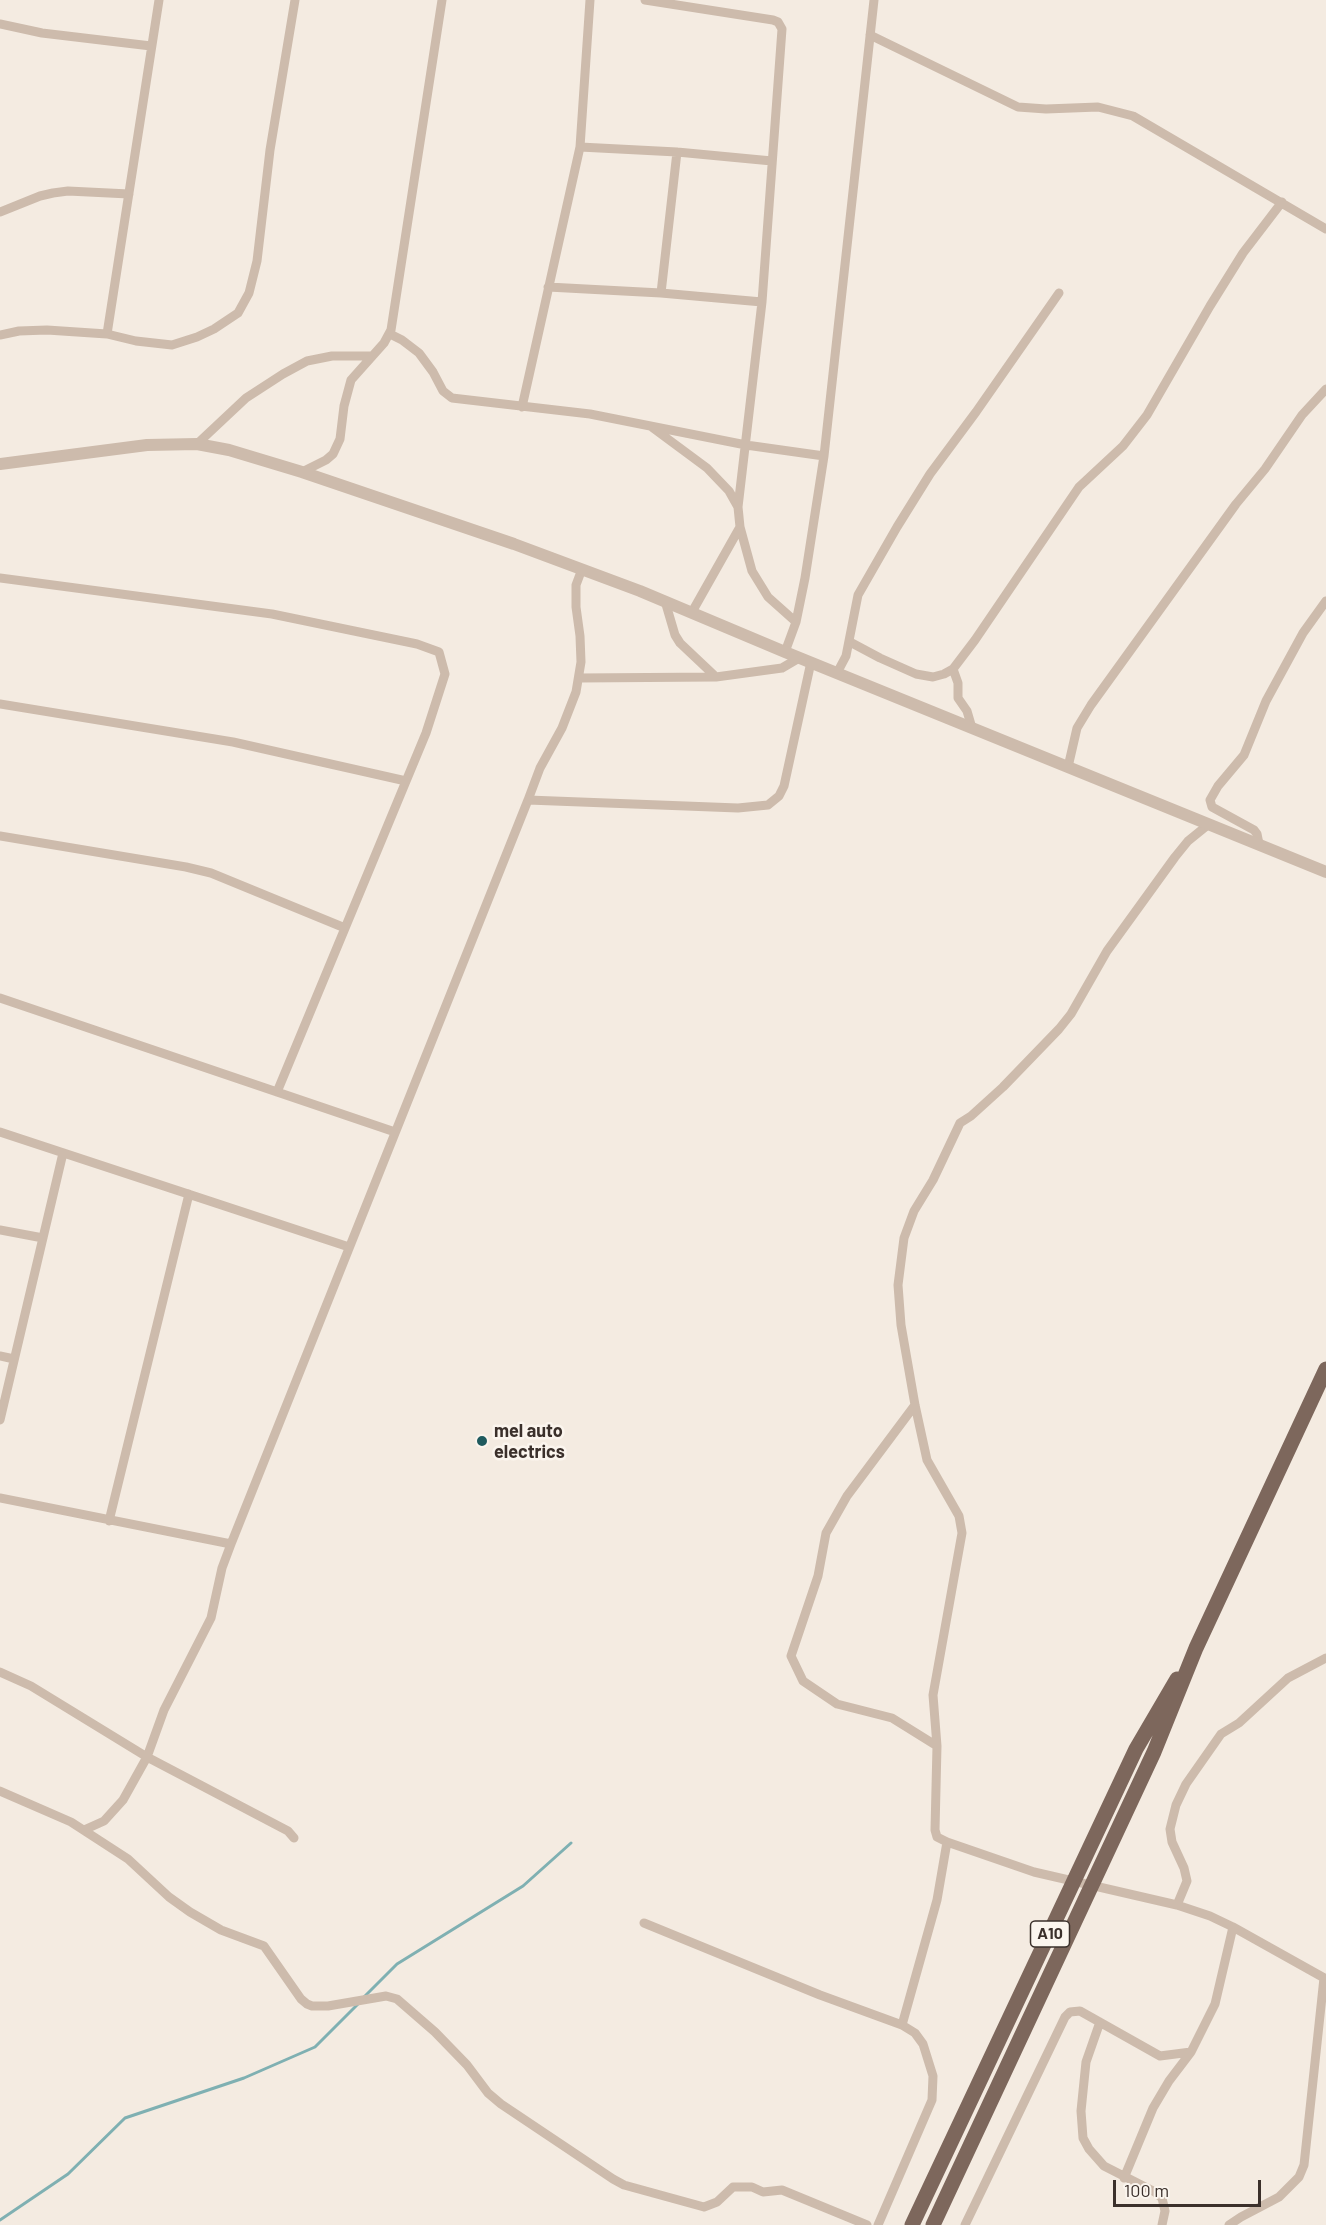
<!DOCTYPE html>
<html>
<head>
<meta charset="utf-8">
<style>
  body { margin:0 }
  #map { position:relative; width:1326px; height:2225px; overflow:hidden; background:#f4ebe1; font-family:Barlow,sans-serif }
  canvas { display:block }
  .scale { position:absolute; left:1113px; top:2180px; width:148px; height:27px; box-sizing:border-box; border:3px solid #3b302b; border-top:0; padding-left:8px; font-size:18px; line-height:21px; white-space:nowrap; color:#3b302b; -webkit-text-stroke:4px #fbf5ee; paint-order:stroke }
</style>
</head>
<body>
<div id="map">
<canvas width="1326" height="2225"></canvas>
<div class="scale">100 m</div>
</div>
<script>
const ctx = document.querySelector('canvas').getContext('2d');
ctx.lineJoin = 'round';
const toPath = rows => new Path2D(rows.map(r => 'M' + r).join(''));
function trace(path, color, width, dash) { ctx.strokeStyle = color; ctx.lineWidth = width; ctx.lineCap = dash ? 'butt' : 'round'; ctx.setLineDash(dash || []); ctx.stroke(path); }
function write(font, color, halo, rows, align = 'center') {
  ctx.font = font + ' Barlow,sans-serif'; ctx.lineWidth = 5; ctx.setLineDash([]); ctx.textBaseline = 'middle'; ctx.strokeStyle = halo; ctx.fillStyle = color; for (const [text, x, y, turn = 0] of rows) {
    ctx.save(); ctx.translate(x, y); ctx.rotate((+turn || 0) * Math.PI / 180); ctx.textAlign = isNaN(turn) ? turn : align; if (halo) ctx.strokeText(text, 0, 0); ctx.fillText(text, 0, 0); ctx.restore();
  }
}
const stream = toPath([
  [364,1997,397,1964,523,1886,571,1843],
  [0,2220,68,2174,125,2118,244,2078,315,2047,358,2004]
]);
const minor = toPath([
  [645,0,773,20,778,22,782,29,762,302,738,507,740,527,752,571,768,597,796,622],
  [0,24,42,33,151,46],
  [870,35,1018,107,1046,109,1098,107,1133,116,1326,229],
  [580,147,677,152,772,161],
  [0,212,40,196,53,193,68,191,129,194],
  [548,287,661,293,762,302],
  [661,293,677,152],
  [107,334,159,0],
  [390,334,402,340,419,353,433,372,443,391,452,398,590,414,746,445,824,456],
  [0,335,19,331,47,330,107,334,136,341,172,345,197,337,214,329,238,313,249,293,257,261,270,150,295,0],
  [522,407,580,147,590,0],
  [653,428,707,468,729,491,738,507],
  [197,444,246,398,283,374,307,361,332,356,372,356],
  [302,472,326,460,333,454,340,439,344,406,351,380,384,343,391,330,442,0],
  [582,569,576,585,576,607,580,636,581,662,576,692,562,728,540,768,528,800,738,808,768,805,779,796,784,786,811,662],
  [0,578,272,614,417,644,439,652,445,674,426,733,277,1092],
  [665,601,675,635,680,643,716,677],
  [692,612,740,527],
  [850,642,880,658,916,674,933,677,944,674,953,669,975,640,1079,487,1123,446,1147,415,1210,306,1243,253,1282,202],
  [785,652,796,622,805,578,824,456,874,0],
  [953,669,958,683,958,698,967,711,972,728],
  [837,673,846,656,858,595,897,527,930,474,976,412,1059,293],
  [579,678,716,677,782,668,799,658],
  [0,704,233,742,406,781],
  [1068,767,1077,728,1091,705,1236,504,1265,469,1302,415,1326,389],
  [1209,824,1188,841,1175,857,1107,951,1071,1014,1059,1029,1003,1087,971,1116,960,1123,933,1180,914,1211,904,1238,898,1285,901,1325,915,1405,927,1460,959,1516,962,1533,933,1695,937,1746,935,1830,937,1837,947,1842,1034,1872,1177,1905,1210,1916,1233,1927,1326,1979],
  [0,836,186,867,211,873,345,928],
  [1259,844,1257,834,1254,830,1212,807,1210,800,1218,786,1244,755,1266,701,1303,633,1326,601],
  [0,998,395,1132],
  [0,1132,349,1247],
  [0,1230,43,1238],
  [0,1356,14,1359],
  [915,1405,847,1496,826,1533,818,1576,791,1656,803,1681,837,1704,892,1718,937,1746],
  [0,1420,63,1153],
  [0,1498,231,1544],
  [109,1521,189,1194],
  [0,1672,31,1686,147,1757,288,1831,294,1838],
  [0,1791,71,1822,128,1859,169,1897,190,1912,221,1930,264,1946,301,1999,307,2004,312,2006,328,2006,386,1996,397,1999,435,2032,467,2065,488,2093,501,2104,613,2179,624,2185,704,2207,717,2202,733,2187,752,2187,763,2192,782,2190,867,2225],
  [84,1830,104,1821,123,1800,147,1757,164,1710,211,1618,222,1568,231,1544,528,800],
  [1177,1905,1187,1881,1184,1868,1172,1842,1170,1829,1176,1805,1186,1784,1221,1734,1239,1723,1288,1678,1326,1658],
  [644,1923,820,1995,902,2025,915,2033,923,2044,933,2076,932,2100,878,2225],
  [1100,2022,1086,2062,1081,2111,1083,2138,1089,2149,1104,2166,1155,2192,1162,2198,1165,2211,1162,2225],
  [902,2025,937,1900,947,1842],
  [1124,2178,1153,2108,1169,2081,1191,2052,1215,2004,1233,1927],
  [965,2225,1065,2017,1070,2012,1080,2011,1160,2056,1191,2052],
  [1229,2225,1241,2217,1279,2197,1299,2177,1304,2165,1324,1978]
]);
const tertiary = toPath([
  [0,464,147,445,197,444,229,450,302,472,514,544,640,591,785,652,1326,872]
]);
const primary = toPath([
  [912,2225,1136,1749,1177,1679],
  [933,2225,1154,1752,1196,1648,1326,1369]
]);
const markers = [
  [482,1441,6,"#1f5a5e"]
];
const shields = [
  [1050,1934,39]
];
const shieldNames = [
  ["A10",1050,1934]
];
const poiNames = [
  ["mel auto",494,1431],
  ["electrics",494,1452]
];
trace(stream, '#7fb0b2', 3);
trace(minor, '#cdbbac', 9);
trace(tertiary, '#cdbbac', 12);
trace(primary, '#7d675c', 15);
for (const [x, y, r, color] of markers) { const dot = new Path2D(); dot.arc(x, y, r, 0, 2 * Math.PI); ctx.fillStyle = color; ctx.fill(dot); trace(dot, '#fbf5ee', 2); }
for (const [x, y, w] of shields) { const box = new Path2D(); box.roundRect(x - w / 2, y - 13, w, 26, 4.5); ctx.fillStyle = '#fbf5ee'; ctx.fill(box); trace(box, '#3b302b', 1.5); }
write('bold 16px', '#3b302b', null, shieldNames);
write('bold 18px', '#3b302b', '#fbf5ee', poiNames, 'left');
</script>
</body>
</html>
